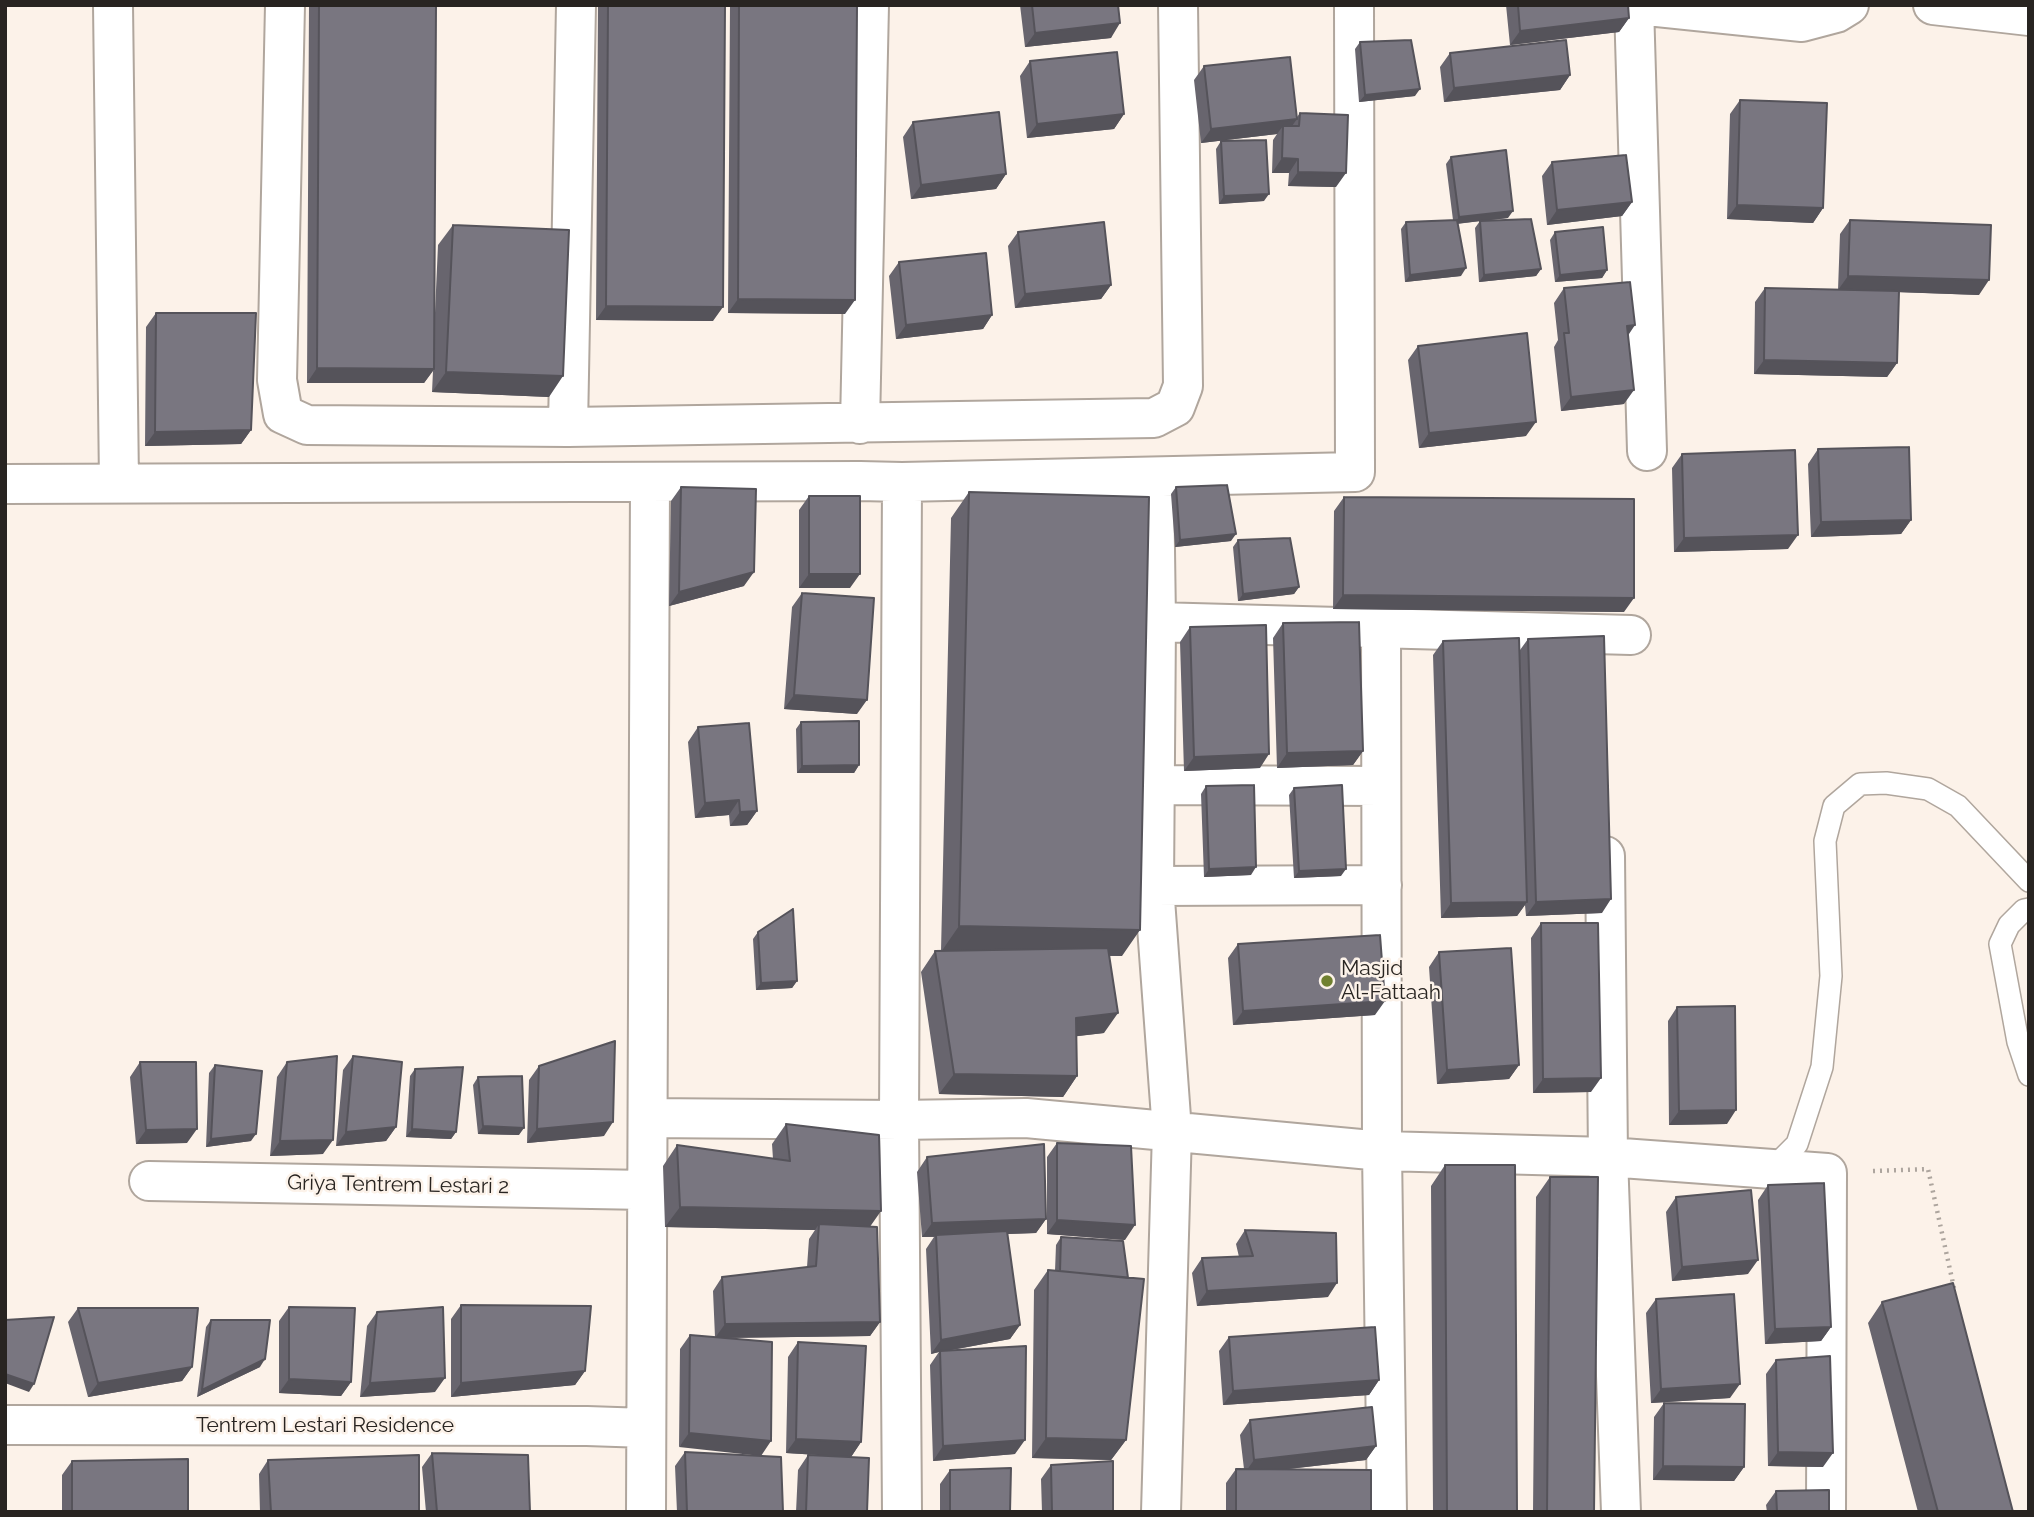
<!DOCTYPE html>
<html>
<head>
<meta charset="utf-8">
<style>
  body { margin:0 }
  #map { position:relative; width:2034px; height:1517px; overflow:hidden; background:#fcf2e9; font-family:Raleway,sans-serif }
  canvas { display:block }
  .frame { position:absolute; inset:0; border:7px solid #282421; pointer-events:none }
</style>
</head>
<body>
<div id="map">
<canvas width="2034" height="1517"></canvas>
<div class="frame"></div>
</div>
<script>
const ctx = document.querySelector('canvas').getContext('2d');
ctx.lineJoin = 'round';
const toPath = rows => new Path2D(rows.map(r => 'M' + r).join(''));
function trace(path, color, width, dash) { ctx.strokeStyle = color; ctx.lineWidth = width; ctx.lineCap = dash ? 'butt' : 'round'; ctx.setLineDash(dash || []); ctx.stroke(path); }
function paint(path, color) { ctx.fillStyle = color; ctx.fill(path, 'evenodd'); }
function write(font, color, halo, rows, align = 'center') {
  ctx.font = font + ' Raleway,sans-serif'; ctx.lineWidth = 5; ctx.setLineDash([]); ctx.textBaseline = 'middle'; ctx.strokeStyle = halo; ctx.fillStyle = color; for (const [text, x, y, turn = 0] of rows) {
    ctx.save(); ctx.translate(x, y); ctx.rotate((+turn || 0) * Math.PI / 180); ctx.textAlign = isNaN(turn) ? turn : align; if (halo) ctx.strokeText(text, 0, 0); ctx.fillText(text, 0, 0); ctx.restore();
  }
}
const path = toPath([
  [1873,1171,1928,1169,1954,1288]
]);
const lane = toPath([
  [2029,909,2024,910,2009,925,2000,944,2018,1042,2029,1075],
  [1772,1169,1797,1144,1822,1067,1831,976,1825,841,1834,806,1860,784,1886,783,1928,789,1958,806,2029,881]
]);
const street = toPath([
  [113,5,119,482],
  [285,5,277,380,283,414,307,425,568,427,1154,418,1175,407,1183,386,1178,5],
  [1634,5,1647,451],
  [1638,5,1802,22,1836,13,1849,5],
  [1933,5,2029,16],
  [860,424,869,5],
  [568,427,576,5],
  [1154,477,1156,622,1154,886,1172,1131,1161,1512],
  [5,484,860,481,902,482,1355,472,1354,5],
  [1156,622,1631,635],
  [1381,630,1382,1151,1387,1512],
  [1154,785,1381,786],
  [1605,856,1608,1157,1621,1512],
  [1154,886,1382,885],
  [648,1118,899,1120,1026,1118,1382,1151,1608,1157,1827,1173,1826,1512],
  [149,1181,647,1190],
  [5,1425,587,1426,646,1428],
  [646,1512,650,482],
  [902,1512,899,1120,902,482]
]);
const wall = toPath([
  [309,5,436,5,434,335,438,245,453,225,549,397,432,392,433,371,424,383,307,383],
  [598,5,725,5,713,321,596,320],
  [730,5,857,5,845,314,728,313],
  [1020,5,1118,5,1111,38,1025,47],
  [1506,5,1628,5,1629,18,1619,32,1510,45],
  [1360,42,1415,96,1359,102,1355,49],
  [1450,53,1570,75,1560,90,1444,102,1440,67],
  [1030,61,1124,114,1114,129,1027,138,1020,76],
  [1204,66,1297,117,1300,113,1336,187,1288,186,1289,173,1272,173,1273,140,1277,134,1201,143,1194,80],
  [1740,100,1823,208,1813,223,1727,219,1730,114],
  [913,122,1006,174,996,189,911,199,903,137],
  [1221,141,1264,201,1219,204,1216,149],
  [1451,157,1508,218,1483,221,1541,269,1536,276,1479,282,1475,228,1480,221,1457,224,1461,276,1405,282,1401,229,1406,222,1453,220,1446,164],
  [1552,162,1632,202,1622,216,1547,225,1542,176],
  [1850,220,1979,295,1898,292,1897,363,1887,377,1754,374,1755,302,1765,288,1838,290,1840,234],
  [1018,232,1111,285,1101,299,1015,308,1008,246],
  [1555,232,1607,270,1602,278,1555,282,1550,240],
  [899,262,992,315,983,329,896,339,889,276],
  [1564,288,1624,404,1561,411,1554,347,1558,340,1554,303],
  [156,313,251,430,241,444,145,446,146,327],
  [1418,346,1526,436,1419,448,1408,360],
  [1818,449,1911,520,1901,534,1811,537,1808,464],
  [1682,454,1788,549,1674,552,1672,468],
  [681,487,744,586,669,606,671,501],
  [1176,487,1231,541,1175,547,1171,494],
  [969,492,1122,956,1110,956,1104,1033,1077,1036,1077,1076,1063,1097,939,1094,921,972,935,951,941,951,951,518],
  [809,496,850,588,799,588,799,510],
  [1344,497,1624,612,1333,609,1334,511],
  [1238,540,1299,587,1294,594,1238,601,1233,547],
  [802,593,857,714,784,709,792,607],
  [1283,623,1363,751,1353,765,1277,768,1273,638],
  [1190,627,1260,768,1184,771,1180,642],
  [1528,639,1602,913,1526,916,1525,905,1517,916,1441,918,1433,655,1443,641,1520,650],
  [801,722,859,765,854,773,797,773,796,729],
  [698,727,757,811,747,825,730,826,729,815,695,818,688,742],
  [1206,786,1251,875,1204,877,1201,794],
  [1294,788,1341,876,1294,878,1289,795],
  [1541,923,1591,1092,1533,1093,1531,938],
  [758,932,797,981,792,988,756,990,753,939],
  [1238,944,1375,1015,1233,1025,1228,958],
  [1439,952,1519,1065,1509,1079,1437,1084,1429,967],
  [1677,1007,1727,1124,1669,1125,1668,1021],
  [353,1056,396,1127,386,1141,336,1146,343,1070],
  [140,1062,187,1143,136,1144,130,1077],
  [287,1062,323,1154,270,1156,277,1077],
  [215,1065,251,1141,206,1147,209,1073],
  [539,1066,604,1136,527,1143,529,1080],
  [415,1069,456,1132,451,1139,406,1137,410,1076],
  [478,1077,519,1135,478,1134,473,1085],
  [786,1124,870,1227,880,1322,870,1336,725,1338,772,1342,679,1447,680,1349,690,1335,715,1337,713,1291,722,1277,807,1267,809,1239,815,1230,665,1227,663,1166,677,1145,773,1159,772,1144],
  [1057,1143,1125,1240,1047,1234,1047,1157],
  [927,1157,1046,1219,1036,1233,1007,1234,1020,1325,1010,1339,952,1350,1015,1454,933,1461,930,1365,939,1352,931,1354,926,1249,934,1237,922,1237,917,1172],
  [1445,1165,1517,1512,1433,1512,1431,1186],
  [1550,1177,1594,1512,1533,1512,1536,1197],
  [1768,1185,1831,1327,1821,1341,1765,1344,1758,1200],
  [1676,1197,1748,1274,1672,1281,1666,1212],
  [1245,1230,1328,1297,1197,1306,1192,1273,1202,1258,1239,1257,1236,1244],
  [1061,1237,1126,1440,1111,1460,1032,1458,1034,1290,1048,1270,1055,1271,1056,1245],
  [1656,1299,1730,1398,1651,1403,1646,1313],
  [1882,1302,2013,1512,1918,1512,1868,1323],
  [461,1305,585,1371,575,1385,451,1397,451,1319],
  [289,1307,351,1382,341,1396,279,1393,279,1321],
  [78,1308,192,1367,182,1381,88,1397,68,1322],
  [377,1312,435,1392,360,1397,367,1326],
  [211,1320,260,1367,197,1397,206,1327],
  [1229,1337,1379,1380,1369,1395,1223,1405,1219,1351],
  [798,1342,861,1442,851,1457,786,1453,788,1357],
  [1776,1360,1823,1467,1768,1466,1766,1374],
  [1664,1403,1744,1467,1734,1481,1653,1480,1654,1417],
  [1250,1420,1376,1446,1366,1460,1289,1469,1371,1512,1226,1512,1226,1483,1236,1469,1244,1469,1240,1435],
  [685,1452,783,1512,677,1512,675,1466],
  [432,1453,530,1512,426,1512,422,1467],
  [808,1455,867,1512,796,1512,798,1470],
  [268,1460,419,1512,260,1512,259,1474],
  [72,1461,188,1512,62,1512,62,1475],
  [1051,1465,1113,1512,1042,1512,1041,1479],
  [950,1470,1010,1512,940,1512,940,1484],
  [1776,1491,1829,1512,1767,1512,1766,1505]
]);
const shadedWall = toPath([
  [895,5,913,5,894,7],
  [1629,18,1619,32,1510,45,1520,31],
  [1120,23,1111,38,1025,47,1035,33],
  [1570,75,1560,90,1444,102,1454,88],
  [1420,89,1415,96,1359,102,1365,95],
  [1124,114,1114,129,1027,138,1037,124],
  [1297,119,1287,133,1283,126,1277,134,1201,143,1211,129],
  [1282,158,1298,159,1289,173,1272,173],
  [1298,172,1346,173,1336,187,1288,186],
  [1006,174,996,189,911,199,921,185],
  [1269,194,1264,201,1219,204,1224,196],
  [1632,202,1622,216,1547,225,1557,210],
  [1737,205,1823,208,1813,223,1727,219],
  [1513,211,1508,218,1454,224,1459,217],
  [1466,268,1461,276,1405,282,1410,275],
  [1541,269,1536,276,1479,282,1484,275],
  [1607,270,1602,278,1555,282,1560,275],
  [1848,276,1989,280,1979,295,1838,290],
  [1111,285,1101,299,1015,308,1025,294],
  [738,299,855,300,845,314,728,313],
  [606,306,723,307,713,321,596,320],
  [992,315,983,329,896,339,906,325],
  [1635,325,1625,340,1627,326],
  [1764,360,1897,363,1887,377,1754,374],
  [317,368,434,369,424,383,307,383],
  [446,372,563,376,549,397,432,392],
  [1634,390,1624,404,1561,411,1571,397],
  [1536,422,1526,436,1419,448,1429,433],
  [251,430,241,444,145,446,155,432],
  [1911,520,1901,534,1811,537,1821,522],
  [1236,534,1231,541,1175,547,1180,540],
  [1798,535,1788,549,1674,552,1684,538],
  [754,572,744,586,669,606,679,592],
  [809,574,860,574,850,588,799,588],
  [1299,587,1294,594,1238,601,1243,594],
  [1343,595,1634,598,1624,612,1333,609],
  [794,695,867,700,857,714,784,709],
  [1363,751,1353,765,1277,768,1287,753],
  [1269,754,1260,768,1184,771,1194,757],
  [859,765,854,773,797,773,802,766],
  [739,800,729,815,695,818,705,803],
  [757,811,747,825,730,826,740,812],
  [1256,867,1251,875,1204,877,1209,869],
  [1346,869,1341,876,1294,878,1299,871],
  [1611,899,1602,913,1526,916,1536,902],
  [1527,902,1517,916,1441,918,1451,903],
  [959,926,1140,930,1122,956,941,952],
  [797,981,792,988,756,990,761,983],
  [1385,1001,1375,1015,1233,1025,1243,1011],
  [1118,1013,1104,1033,1062,1038,1076,1018],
  [1519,1065,1509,1079,1437,1084,1447,1070],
  [954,1074,1077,1076,1063,1097,939,1094],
  [1601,1078,1591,1092,1533,1093,1543,1079],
  [1736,1110,1727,1124,1669,1125,1679,1111],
  [613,1122,604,1136,527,1143,537,1129],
  [483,1126,524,1128,519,1135,478,1134],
  [396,1127,386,1141,336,1146,346,1132],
  [197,1129,187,1143,136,1144,146,1130],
  [412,1129,456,1132,451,1139,406,1137],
  [256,1134,251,1141,206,1147,211,1139],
  [333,1140,323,1154,270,1156,280,1141],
  [680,1207,881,1211,867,1231,819,1224,815,1230,665,1227],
  [1046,1219,1036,1233,922,1237,932,1223],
  [1057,1220,1135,1225,1125,1240,1047,1234],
  [1758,1260,1748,1274,1672,1281,1682,1267],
  [1337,1283,1328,1297,1197,1306,1207,1291],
  [880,1322,870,1336,715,1338,725,1324],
  [1020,1325,1010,1339,940,1352,940,1351,939,1352,931,1354,941,1340],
  [1831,1327,1821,1341,1765,1344,1775,1329],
  [265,1359,260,1367,197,1397,202,1390],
  [192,1367,182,1381,88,1397,98,1383],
  [585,1371,575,1385,451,1397,461,1383],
  [5,1374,34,1384,29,1392,5,1383],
  [445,1378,435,1392,360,1397,370,1383],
  [289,1379,351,1382,341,1396,279,1393],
  [1379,1380,1369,1395,1223,1405,1233,1391],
  [1740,1384,1730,1398,1651,1403,1661,1389],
  [689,1433,771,1441,761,1456,679,1447],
  [1046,1438,1126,1440,1111,1460,1032,1458],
  [796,1439,861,1442,851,1457,786,1453],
  [1025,1440,1015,1454,933,1461,943,1446],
  [1376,1446,1366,1460,1244,1474,1254,1460],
  [1778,1452,1833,1453,1823,1467,1768,1466],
  [1663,1466,1744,1467,1734,1481,1653,1480]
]);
const building = toPath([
  [319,5,436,5,434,369,317,368,319,5],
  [608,5,725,5,723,307,606,306,608,5],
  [739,5,857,5,855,300,738,299,739,5],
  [1032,5,1118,5,1120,23,1035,33,1032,5],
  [1518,5,1628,5,1629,18,1520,31,1518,5],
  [1411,40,1420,89,1365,95,1360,42,1411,40],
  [1566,40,1570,75,1454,88,1450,53,1566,40],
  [1117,52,1124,114,1037,124,1030,61,1117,52],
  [1290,57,1297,119,1211,129,1204,66,1290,57],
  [1740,100,1827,103,1823,208,1737,205,1740,100],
  [999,112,1006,174,921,185,913,122,999,112],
  [1300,113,1348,115,1346,173,1298,172,1298,159,1282,158,1283,126,1299,126,1300,113],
  [1266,140,1269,194,1224,196,1221,141,1266,140],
  [1506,150,1513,211,1459,217,1451,157,1506,150],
  [1626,155,1632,202,1557,210,1552,162,1626,155],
  [1531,219,1541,269,1484,275,1480,221,1531,219],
  [1457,220,1466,268,1410,275,1406,222,1457,220],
  [1850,220,1991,225,1989,280,1848,276,1850,220],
  [1104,222,1111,285,1025,294,1018,232,1104,222],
  [453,225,569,230,563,376,446,372,453,225],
  [1603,227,1607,270,1560,275,1555,232,1603,227],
  [986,253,992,315,906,325,899,262,986,253],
  [1630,282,1635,325,1627,326,1634,390,1571,397,1564,333,1569,333,1564,288,1630,282],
  [1765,288,1899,291,1897,363,1764,360,1765,288],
  [156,313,256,313,251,430,155,432,156,313],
  [1527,333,1536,422,1429,433,1418,346,1527,333],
  [1909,447,1911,520,1821,522,1818,449,1909,447],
  [1795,450,1798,535,1684,538,1682,454,1795,450],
  [1227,485,1236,534,1180,540,1176,487,1227,485],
  [681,487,756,489,754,572,679,592,681,487],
  [969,492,1149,497,1140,930,959,926,969,492],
  [809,496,860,496,860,574,809,574,809,496],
  [1344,497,1634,499,1634,598,1343,595,1344,497],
  [1290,538,1299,587,1243,594,1238,540,1290,538],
  [802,593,874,598,867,700,794,695,802,593],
  [1359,622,1363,751,1287,753,1283,623,1359,622],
  [1266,625,1269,754,1194,757,1190,627,1266,625],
  [1604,636,1611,899,1536,902,1528,639,1604,636],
  [1519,638,1527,902,1451,903,1443,641,1519,638],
  [859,721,859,765,802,766,801,722,859,721],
  [749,723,757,811,740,812,739,800,705,803,698,727,749,723],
  [1254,785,1256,867,1209,869,1206,786,1254,785],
  [1342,785,1346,869,1299,871,1294,788,1342,785],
  [793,909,797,981,761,983,758,932,793,909],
  [1541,923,1598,923,1601,1078,1543,1079,1541,923],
  [1380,935,1385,1001,1243,1011,1238,944,1380,935],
  [1108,948,1118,1013,1076,1018,1077,1076,954,1074,935,951,1108,948],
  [1511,948,1519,1065,1447,1070,1439,952,1511,948],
  [1735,1006,1736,1110,1679,1111,1677,1007,1735,1006],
  [615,1041,613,1122,537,1129,539,1066,615,1041],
  [337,1056,333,1140,280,1141,287,1062,337,1056],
  [353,1056,402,1062,396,1127,346,1132,353,1056],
  [140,1062,196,1062,197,1129,146,1130,140,1062],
  [215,1065,262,1071,256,1134,211,1139,215,1065],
  [463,1067,456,1132,412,1129,415,1069,463,1067],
  [522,1076,524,1128,483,1126,478,1077,522,1076],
  [786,1124,879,1135,881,1211,680,1207,677,1145,790,1161,786,1124],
  [1057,1143,1131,1146,1135,1225,1057,1220,1057,1143],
  [1044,1144,1046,1219,932,1223,927,1157,1044,1144],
  [1445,1165,1515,1165,1517,1512,1447,1512,1445,1165],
  [1550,1177,1598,1177,1594,1512,1547,1512,1550,1177],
  [1824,1183,1831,1327,1775,1329,1768,1185,1824,1183],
  [1751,1190,1758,1260,1682,1267,1676,1197,1751,1190],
  [819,1224,877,1227,880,1322,725,1324,722,1277,816,1266,819,1224],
  [1245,1230,1336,1233,1337,1283,1207,1291,1202,1258,1253,1256,1245,1230],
  [1007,1231,1020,1325,941,1340,936,1235,1007,1231],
  [1061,1237,1123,1241,1128,1278,1060,1271,1061,1237],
  [1048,1270,1144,1279,1126,1440,1046,1438,1048,1270],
  [1953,1283,2013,1512,1938,1512,1882,1302,1953,1283],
  [1734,1294,1740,1384,1661,1389,1656,1299,1734,1294],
  [461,1305,591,1306,585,1371,461,1383,461,1305],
  [289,1307,355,1308,351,1382,289,1379,289,1307],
  [443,1307,445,1378,370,1383,377,1312,443,1307],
  [78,1308,198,1308,192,1367,98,1383,78,1308],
  [54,1317,34,1384,5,1374,5,1320,54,1317],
  [211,1320,270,1320,265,1359,202,1390,211,1320],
  [1375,1327,1379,1380,1233,1391,1229,1337,1375,1327],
  [690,1335,772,1342,771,1441,689,1433,690,1335],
  [798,1342,866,1346,861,1442,796,1439,798,1342],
  [1026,1346,1025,1440,943,1446,940,1351,1026,1346],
  [1830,1356,1833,1453,1778,1452,1776,1360,1830,1356],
  [1664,1403,1745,1404,1744,1467,1663,1466,1664,1403],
  [1372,1407,1376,1446,1254,1460,1250,1420,1372,1407],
  [685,1452,781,1457,783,1512,687,1512,685,1452],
  [432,1453,528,1455,530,1512,437,1512,432,1453],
  [419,1455,419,1512,271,1512,268,1460,419,1455],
  [808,1455,869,1458,867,1512,806,1512,808,1455],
  [188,1459,188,1512,72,1512,72,1461,188,1459],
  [1113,1461,1113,1512,1052,1512,1051,1465,1113,1461],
  [1011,1468,1010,1512,950,1512,950,1470,1011,1468],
  [1236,1469,1371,1470,1371,1512,1236,1512,1236,1469],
  [1829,1490,1829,1512,1777,1512,1776,1491,1829,1490]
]);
const markers = [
  [1327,981,7,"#70802f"]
];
const poiNames = [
  ["Masjid",1341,969],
  ["Al-Fattaah",1341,993]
];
const streetNames = [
  ["Griya Tentrem Lestari 2",398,1185,1],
  ["Tentrem Lestari Residence",325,1426]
];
trace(lane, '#b0a69d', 24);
trace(street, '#b0a69d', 42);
trace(path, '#ada59e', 4.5, [2, 5]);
trace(lane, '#fff', 21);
trace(street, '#fff', 38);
paint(wall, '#68656e');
paint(shadedWall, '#55535a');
paint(building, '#797680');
trace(building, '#55535a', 2);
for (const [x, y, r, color] of markers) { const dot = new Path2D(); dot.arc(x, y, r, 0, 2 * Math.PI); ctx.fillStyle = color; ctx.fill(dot); trace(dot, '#fcf2e9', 2.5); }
write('21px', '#282421', '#fcf2e9', poiNames, 'left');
write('21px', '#282421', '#fcf2e9', streetNames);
</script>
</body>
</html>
